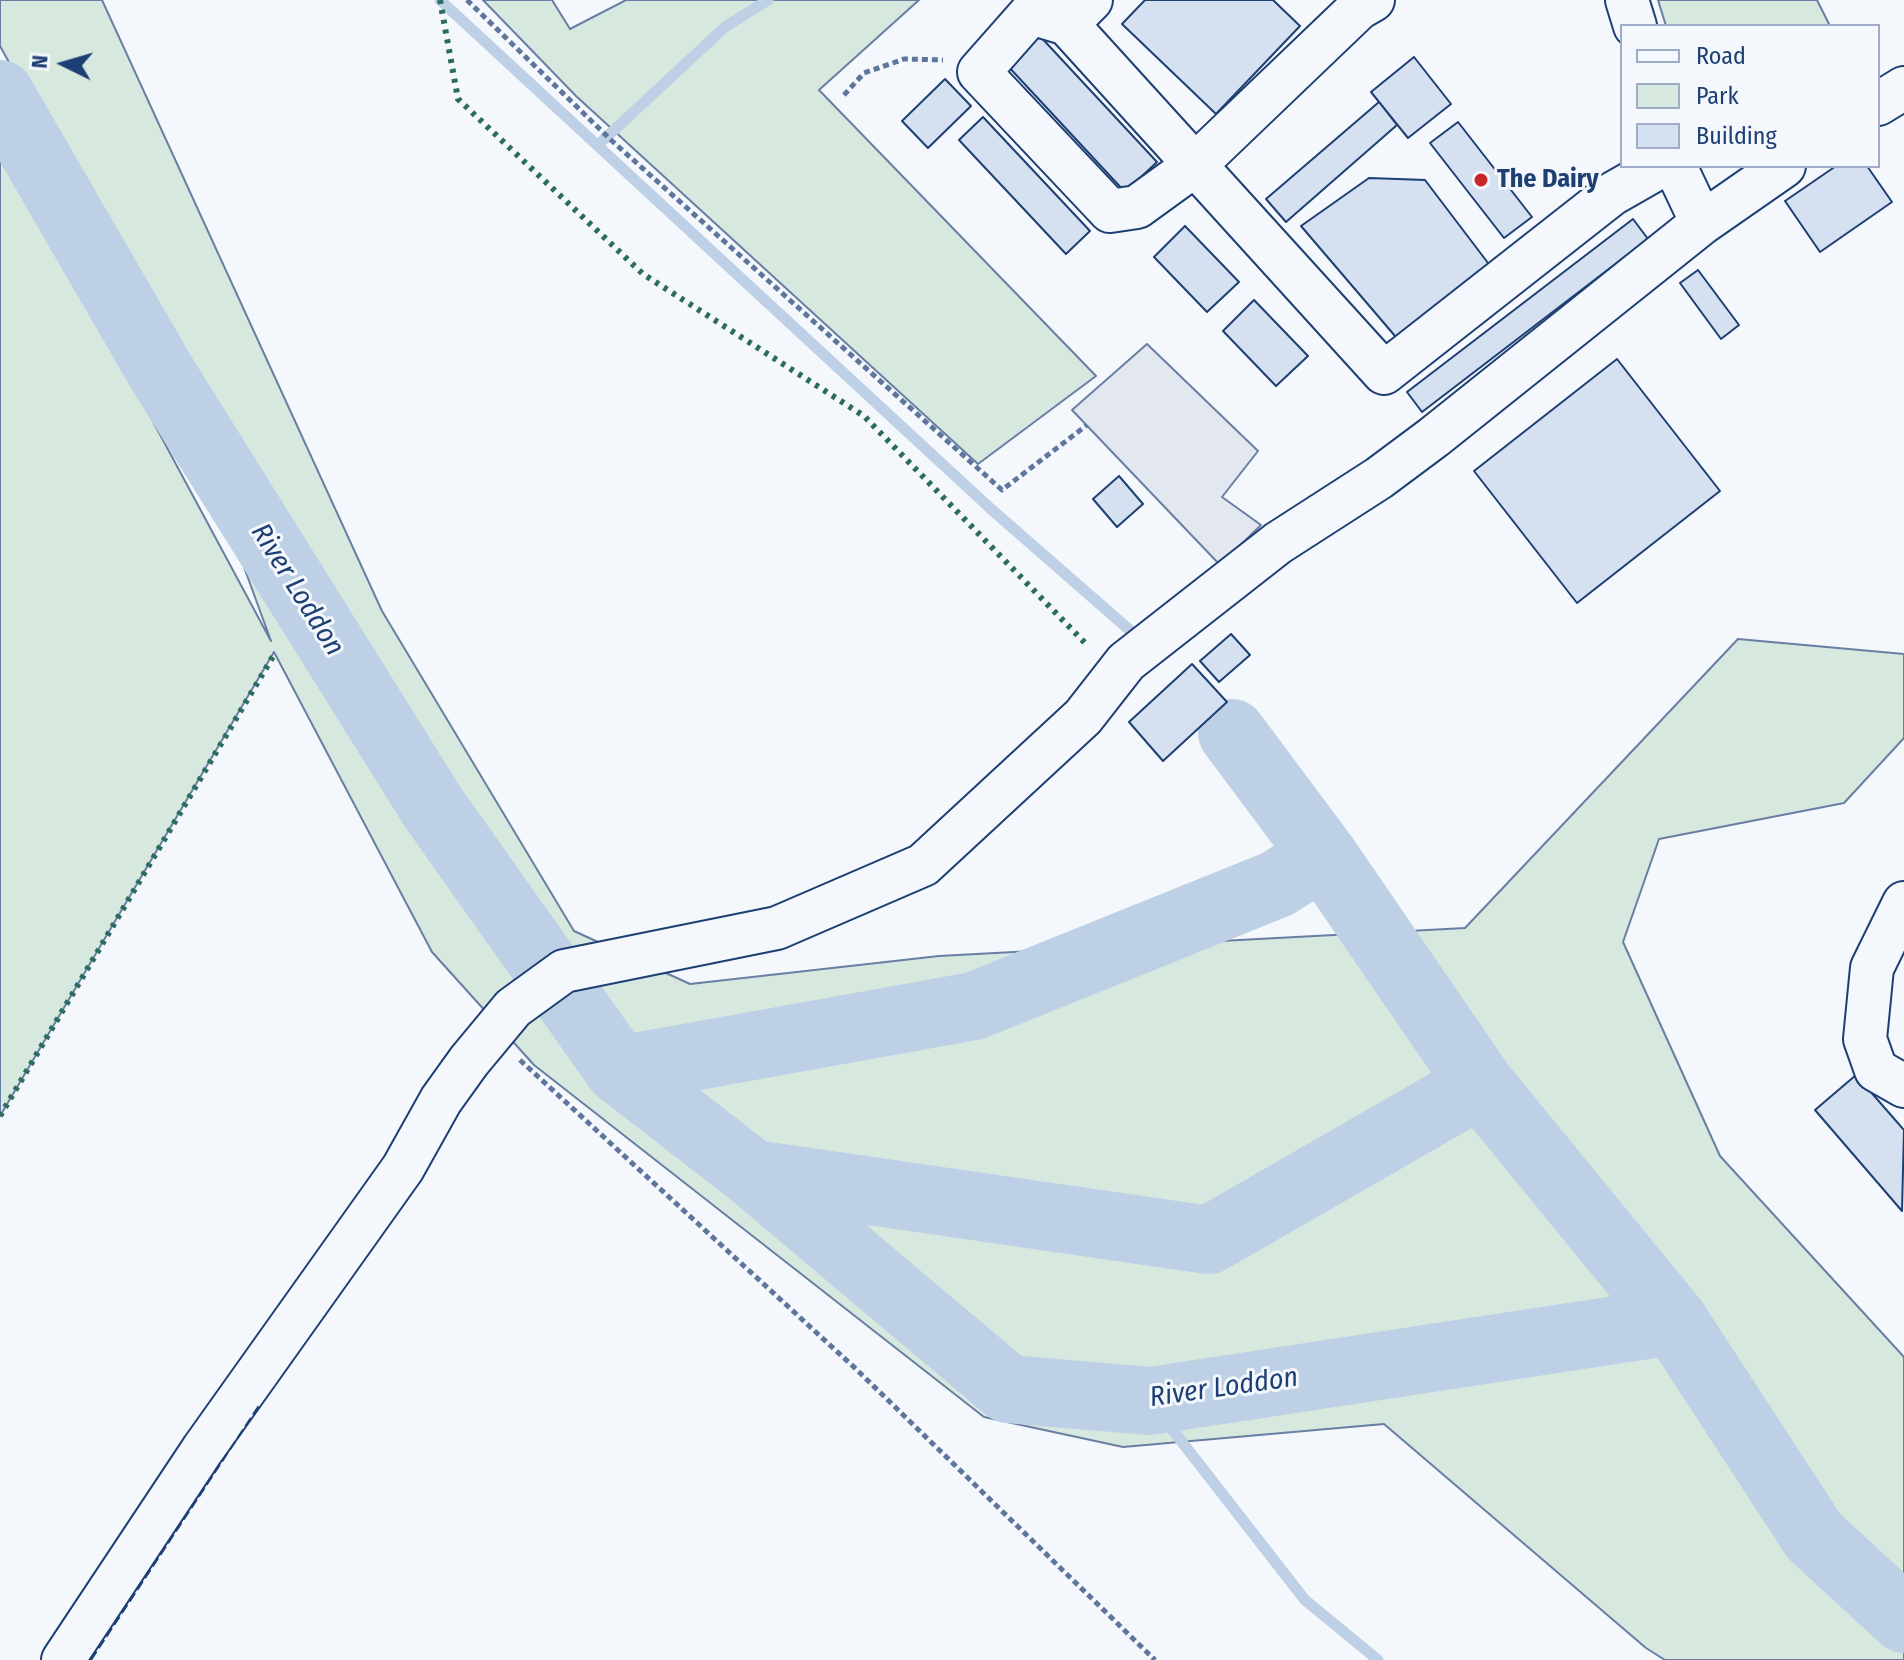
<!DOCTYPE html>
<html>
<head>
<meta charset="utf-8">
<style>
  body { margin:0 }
  #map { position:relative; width:1904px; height:1660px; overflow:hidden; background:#f4f7fb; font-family:"Fira Sans Condensed",sans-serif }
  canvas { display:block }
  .legend { position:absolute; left:1620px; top:24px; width:260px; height:144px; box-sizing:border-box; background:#f4f7fb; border:2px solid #9eadc5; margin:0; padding:10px 14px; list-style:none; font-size:24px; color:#1d3f73 }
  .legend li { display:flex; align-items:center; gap:16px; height:40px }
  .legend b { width:40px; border:2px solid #9eadc5 }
  .north { position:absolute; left:24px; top:24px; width:80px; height:80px; -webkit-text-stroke:6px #f4f7fb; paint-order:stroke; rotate:275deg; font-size:22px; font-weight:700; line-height:32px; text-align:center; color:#1d3f73 }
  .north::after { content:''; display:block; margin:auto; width:28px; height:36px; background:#1d3f73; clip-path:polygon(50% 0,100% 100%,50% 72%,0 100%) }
</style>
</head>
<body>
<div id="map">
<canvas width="1904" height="1660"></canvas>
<ul class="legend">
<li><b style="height:10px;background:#f4f7fb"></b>Road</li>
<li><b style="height:22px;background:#d7e8df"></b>Park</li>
<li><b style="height:22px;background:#d5e0f0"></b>Building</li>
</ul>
<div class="north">N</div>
</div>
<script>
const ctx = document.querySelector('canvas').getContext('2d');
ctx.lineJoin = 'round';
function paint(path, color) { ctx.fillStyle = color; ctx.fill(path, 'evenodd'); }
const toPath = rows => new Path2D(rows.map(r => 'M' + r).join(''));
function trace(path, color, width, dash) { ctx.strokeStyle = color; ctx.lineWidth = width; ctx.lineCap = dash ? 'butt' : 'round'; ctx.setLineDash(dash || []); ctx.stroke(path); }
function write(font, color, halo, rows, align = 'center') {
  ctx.font = font + ' "Fira Sans Condensed",sans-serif'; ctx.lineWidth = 6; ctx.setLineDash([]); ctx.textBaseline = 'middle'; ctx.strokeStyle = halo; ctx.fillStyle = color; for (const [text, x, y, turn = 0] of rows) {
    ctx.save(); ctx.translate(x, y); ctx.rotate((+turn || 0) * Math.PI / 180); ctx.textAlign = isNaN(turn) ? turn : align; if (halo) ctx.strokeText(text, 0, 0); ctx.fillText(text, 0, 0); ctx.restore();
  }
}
const green = toPath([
  [0,0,102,0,382,611,574,931,690,984,939,956,1465,928,1738,639,1904,654,1904,738,1844,803,1659,839,1623,942,1720,1156,1904,1357,1904,1660,1665,1660,1646,1648,1384,1424,1123,1447,984,1417,534,1065,432,952,274,652,0,1116,0,137,271,641,159,334,0,46,0,0],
  [483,0,552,0,570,29,626,0,919,0,819,90,1096,376,978,464,576,96,483,0],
  [1658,0,1817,0,1830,26,1666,26,1658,0]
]);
const parking = toPath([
  [1147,344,1258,451,1222,497,1261,525,1220,565,1072,410,1147,344]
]);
const stream = toPath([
  [440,0,991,509,1133,633],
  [598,145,725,27,768,0],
  [1150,1401,1305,1600,1378,1660]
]);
const river = toPath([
  [0,94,161,372,432,806,619,1070,753,1174,1008,1389,1150,1401,1674,1321],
  [1232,733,1323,855,1480,1084,1674,1321,1814,1536,1904,1619],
  [619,1070,974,1006,1277,884,1323,855],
  [753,1174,1209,1240,1480,1084]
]);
const building = toPath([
  [1145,0,1273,0,1300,26,1216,114,1122,24,1145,0],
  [1038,34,1157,162,1125,192,1006,64,1038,34],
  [1414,57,1451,104,1408,138,1371,92,1414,57],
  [945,79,971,106,928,148,902,121,945,79],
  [1379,102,1397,125,1286,222,1266,199,1379,102],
  [983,117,1090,231,1066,254,959,140,983,117],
  [1458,122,1532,217,1504,238,1430,143,1458,122],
  [1836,166,1867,166,1892,202,1820,252,1785,201,1836,166],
  [1369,178,1425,180,1507,288,1413,357,1301,226,1369,178],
  [1633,219,1648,239,1422,412,1407,392,1633,219],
  [1185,226,1239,282,1207,312,1154,257,1185,226],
  [1698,270,1739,325,1721,339,1680,283,1698,270],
  [1254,300,1308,356,1276,386,1223,331,1254,300],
  [1617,359,1720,491,1577,603,1474,471,1617,359],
  [1119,476,1143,504,1117,527,1093,499,1119,476],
  [1231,634,1250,655,1219,682,1200,661,1231,634],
  [1192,664,1227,702,1163,761,1129,722,1192,664],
  [1856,1075,1904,1130,1902,1211,1815,1110,1856,1075]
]);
const path = toPath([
  [467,0,611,140,1002,490,1087,425],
  [844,95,864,73,904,59,943,60],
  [520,1060,856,1369,1155,1660]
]);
const minor = toPath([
  [1091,0,1067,24,1384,373,1612,194,1661,166],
  [1627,0,1635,26],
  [1067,24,1031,13,979,72,1110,211,1137,207,1195,165,1359,8,1373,0],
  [1878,104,1904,88],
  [1675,166,1702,223],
  [1904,903,1872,968,1865,1039,1876,1070,1904,1086],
  [63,1660,203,1449,403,1168,441,1100,469,1061,513,1008,564,971,777,928,923,865,1083,717,1126,662,1278,543,1379,478,1434,437,1702,223,1784,166]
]);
const hedge = toPath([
  [440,0,458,99,643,274,864,416,1088,646],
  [0,1116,275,653]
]);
const fence = toPath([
  [91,1660,260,1404]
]);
const markers = [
  [1481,180,8,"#c62828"]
];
const poiNames = [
  ["The Dairy",1497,180]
];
const waterNames = [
  ["River Loddon",297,590,58],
  ["River Loddon",1224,1388,-8]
];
paint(green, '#d7e8df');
trace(green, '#687fa3', 2);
paint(parking, '#e3e8f0');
trace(parking, '#687fa3', 2);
trace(stream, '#bed0e5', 11);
trace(river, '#bed0e5', 68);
paint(building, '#d5e0f0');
trace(building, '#1d3f73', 2);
trace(minor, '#1d3f73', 46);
trace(path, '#5e769c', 5, [6, 4]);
trace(minor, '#f4f7fb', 42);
trace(hedge, '#2c6c60', 6, [4, 6]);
trace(fence, '#1d3f73', 2, [10, 4]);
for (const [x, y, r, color] of markers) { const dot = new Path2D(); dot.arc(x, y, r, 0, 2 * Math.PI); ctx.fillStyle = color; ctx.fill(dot); trace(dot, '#f4f7fb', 3); }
write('bold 26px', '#1d3f73', '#f4f7fb', poiNames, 'left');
write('italic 28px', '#1d3f73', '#f4f7fb', waterNames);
</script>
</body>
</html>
